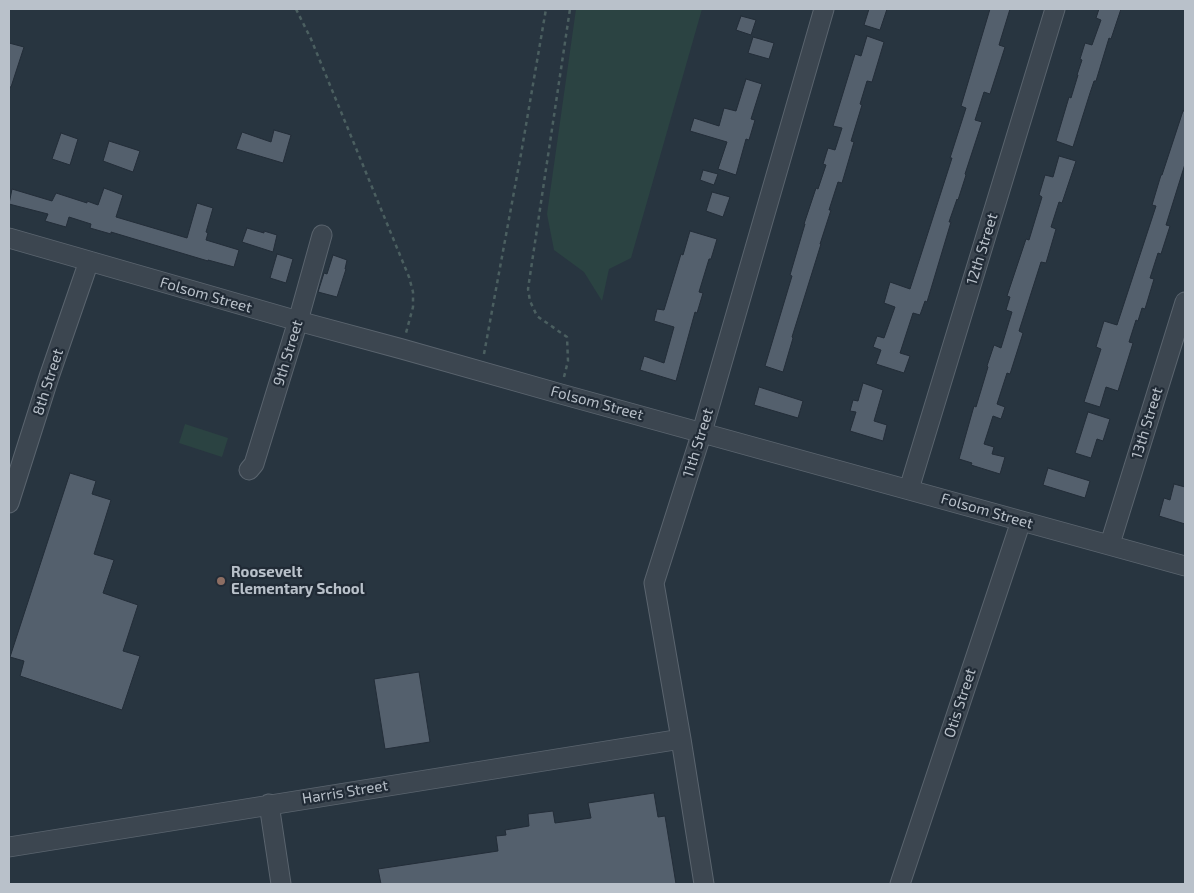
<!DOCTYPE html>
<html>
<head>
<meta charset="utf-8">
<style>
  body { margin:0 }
  #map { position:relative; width:1194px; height:893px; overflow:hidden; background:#283540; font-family:"Exo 2",sans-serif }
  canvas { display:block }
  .frame { position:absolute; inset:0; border:10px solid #b9c1ca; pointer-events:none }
</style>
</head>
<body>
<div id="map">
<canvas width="1194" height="893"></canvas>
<div class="frame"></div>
</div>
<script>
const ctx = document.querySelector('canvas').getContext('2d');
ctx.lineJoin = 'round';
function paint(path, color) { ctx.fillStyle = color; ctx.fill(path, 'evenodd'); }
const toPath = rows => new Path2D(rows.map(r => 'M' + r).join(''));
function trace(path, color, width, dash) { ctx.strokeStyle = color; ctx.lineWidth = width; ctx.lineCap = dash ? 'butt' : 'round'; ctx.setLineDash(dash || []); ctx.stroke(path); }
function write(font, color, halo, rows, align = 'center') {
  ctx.font = font + ' "Exo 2",sans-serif'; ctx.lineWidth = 4.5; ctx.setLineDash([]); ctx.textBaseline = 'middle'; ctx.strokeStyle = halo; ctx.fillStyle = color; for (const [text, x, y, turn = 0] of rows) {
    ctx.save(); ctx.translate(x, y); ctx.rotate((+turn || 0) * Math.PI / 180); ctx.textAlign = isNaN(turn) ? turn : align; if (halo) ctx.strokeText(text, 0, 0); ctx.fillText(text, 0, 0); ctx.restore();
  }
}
const green = toPath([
  [576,9,702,9,631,258,609,269,602,301,584,272,554,250,547,214],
  [185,424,228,438,222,457,179,443]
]);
const building = toPath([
  [869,9,887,9,880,30,864,25,869,9],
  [990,9,1010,9,999,45,1005,47,990,94,984,92,975,120,982,122,965,174,966,175,958,200,957,199,949,222,951,222,927,302,925,301,920,315,913,313,900,353,910,356,904,373,876,364,881,350,873,347,877,336,884,338,895,307,884,303,890,282,910,289,952,158,950,158,966,108,961,106,990,9],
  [1099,9,1121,9,1111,39,1109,38,1096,81,1094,81,1090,93,1073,147,1056,141,1069,97,1071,98,1078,75,1077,75,1082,60,1080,59,1085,43,1092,45,1101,20,1096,18,1099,9],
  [741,16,756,20,751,35,736,30,741,16],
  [867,36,884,42,872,82,867,81,860,104,862,105,851,141,854,142,842,183,838,182,829,210,831,210,820,244,821,244,792,337,793,338,783,372,765,366,792,276,790,275,805,224,804,224,816,188,818,189,826,165,823,164,828,148,835,150,842,128,833,126,855,54,861,56,867,36],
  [753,37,774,43,769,59,748,53,753,37],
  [9,43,24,47,11,87,9,87,9,43],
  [746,79,762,84,751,119,755,120,749,140,746,139,736,175,718,169,727,142,690,131,694,118,719,126,724,108,736,111,746,79],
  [1183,111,1185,111,1185,164,1166,225,1170,226,1161,254,1158,253,1150,278,1154,279,1145,309,1142,308,1138,321,1136,320,1129,342,1133,343,1118,391,1106,387,1100,407,1084,402,1101,349,1096,347,1104,321,1117,325,1156,206,1152,205,1161,175,1162,175,1183,111],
  [274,130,291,135,283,163,236,149,242,132,271,142,274,130],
  [61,133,78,139,70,165,52,159,61,133],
  [109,141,140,151,133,172,103,161,109,141],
  [1059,156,1076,161,1062,203,1059,202,1051,227,1056,229,1046,263,1041,262,1019,331,1023,333,1010,374,1007,373,997,404,1005,407,1001,419,993,416,984,444,994,447,992,454,1005,457,1000,474,971,465,972,463,959,459,974,406,976,407,988,367,987,366,994,345,1001,348,1012,312,1006,310,1010,297,1007,296,1026,239,1029,240,1042,197,1039,195,1045,175,1053,177,1059,156],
  [703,170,718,174,714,185,700,180,703,170],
  [104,188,123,195,116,217,187,238,197,203,213,208,206,232,208,233,206,240,239,250,234,267,208,260,208,261,111,232,111,234,90,228,91,224,69,217,66,227,45,221,48,214,9,204,12,189,52,201,56,193,87,203,87,201,98,205,104,188],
  [712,192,730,197,723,217,706,211,712,192],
  [247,228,264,233,264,231,277,235,273,252,242,242,247,228],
  [690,231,717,239,711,259,709,259,699,292,703,293,697,313,695,312,676,381,640,370,644,356,664,363,674,327,654,321,657,309,664,310,681,254,683,255,690,231],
  [277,254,293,259,286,283,270,278,277,254],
  [333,255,347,260,345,269,346,269,337,297,318,292,324,273,327,274,333,255],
  [863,383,883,390,874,421,887,425,883,441,850,431,856,412,850,411,853,400,858,401,863,383],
  [759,387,803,401,798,418,754,405,759,387],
  [1088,412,1110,419,1103,441,1097,439,1091,458,1075,453,1088,412],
  [1048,468,1090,481,1085,498,1043,485,1048,468],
  [70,473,96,481,92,494,111,500,94,554,114,560,103,593,138,605,123,651,140,656,122,710,20,676,24,661,10,657,70,473],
  [1174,484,1185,487,1185,524,1159,516,1164,498,1170,500,1174,484],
  [419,672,430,742,385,749,374,679,419,672],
  [654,793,658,817,665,816,676,884,381,884,378,869,498,851,496,836,506,835,505,830,529,826,528,814,553,811,555,823,591,818,588,803,654,793]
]);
const path = toPath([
  [296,9,311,39,409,277,413,292,413,307,406,333],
  [484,354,521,154,546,9],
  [564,377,568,361,567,337,537,316,530,301,528,289,570,9]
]);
const minor = toPath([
  [9,238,298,321,402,349,561,394,1185,566],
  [249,470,254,464,298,321,322,235],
  [909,489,1055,9],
  [9,503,49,377,89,261],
  [1110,544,1185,302],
  [269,804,281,884],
  [9,847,681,739],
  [704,884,681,739,654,583,702,432,824,9],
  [900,884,1021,521]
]);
const markers = [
  [221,581,5,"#8d6e63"]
];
const streetNames = [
  ["12th Street",982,249,-73],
  ["Folsom Street",206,295,16],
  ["9th Street",288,353,-73],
  ["8th Street",48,382,-72],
  ["Folsom Street",597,403,15],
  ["13th Street",1147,423,-73],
  ["11th Street",698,443,-73],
  ["Folsom Street",987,511,16],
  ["Otis Street",960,703,-72],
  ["Harris Street",345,792,-9]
];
const poiNames = [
  ["Roosevelt",231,572],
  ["Elementary School",231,589]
];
paint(green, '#2b4342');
paint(building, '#54606d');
trace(building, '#232d38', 1);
trace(minor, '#5a646e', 21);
trace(path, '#4b5f60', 2.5, [4, 4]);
trace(minor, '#3c4650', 19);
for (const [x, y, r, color] of markers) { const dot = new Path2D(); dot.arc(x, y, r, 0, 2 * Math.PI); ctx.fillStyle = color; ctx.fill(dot); trace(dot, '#212b36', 2); }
write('15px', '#b9c1ca', '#212b36', streetNames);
write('bold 15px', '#b9c1ca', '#212b36', poiNames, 'left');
</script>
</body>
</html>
